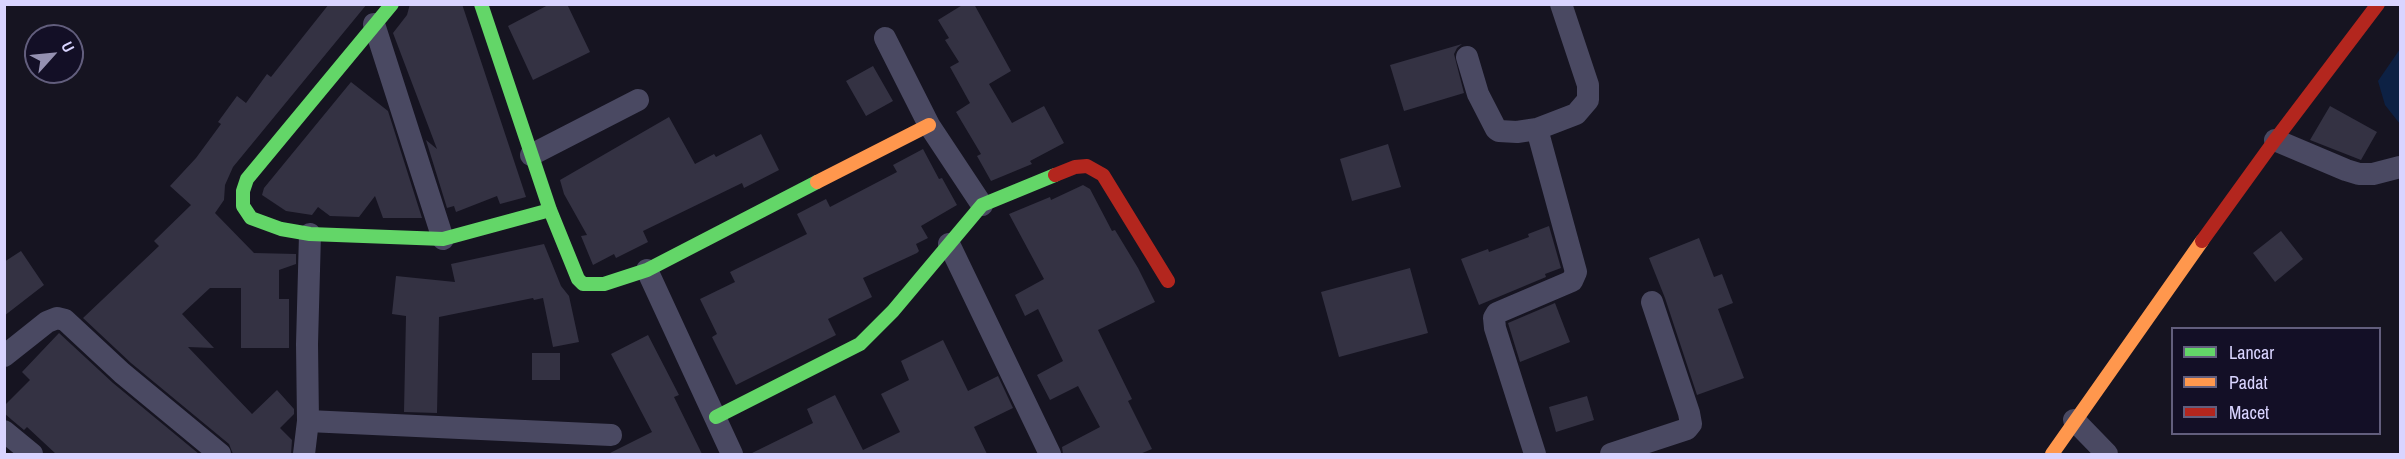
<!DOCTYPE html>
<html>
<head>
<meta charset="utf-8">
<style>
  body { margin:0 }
  #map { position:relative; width:2405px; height:459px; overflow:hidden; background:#161421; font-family:"Archivo Narrow",sans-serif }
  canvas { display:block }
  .frame { position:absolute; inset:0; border:6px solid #d9d4ff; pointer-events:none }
  .legend { position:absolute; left:2171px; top:327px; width:210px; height:108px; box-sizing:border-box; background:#130f26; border:2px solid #625e7d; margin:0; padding:8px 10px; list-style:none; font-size:18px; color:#d9d4ff }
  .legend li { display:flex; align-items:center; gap:12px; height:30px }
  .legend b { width:30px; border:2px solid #625e7d }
  .north { position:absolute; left:24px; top:24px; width:60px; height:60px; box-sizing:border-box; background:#130f26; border:2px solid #625e7d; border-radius:50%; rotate:63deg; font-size:16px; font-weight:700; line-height:24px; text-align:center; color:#d9d4ff }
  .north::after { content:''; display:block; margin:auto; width:21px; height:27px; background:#9591b1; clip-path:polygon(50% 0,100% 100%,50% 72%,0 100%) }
</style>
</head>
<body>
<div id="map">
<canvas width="2405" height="459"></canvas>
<div class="frame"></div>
<ul class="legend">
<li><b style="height:8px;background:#63d668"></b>Lancar</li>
<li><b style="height:8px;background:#ff974d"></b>Padat</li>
<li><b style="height:8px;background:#b3261e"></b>Macet</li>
</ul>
<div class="north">U</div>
</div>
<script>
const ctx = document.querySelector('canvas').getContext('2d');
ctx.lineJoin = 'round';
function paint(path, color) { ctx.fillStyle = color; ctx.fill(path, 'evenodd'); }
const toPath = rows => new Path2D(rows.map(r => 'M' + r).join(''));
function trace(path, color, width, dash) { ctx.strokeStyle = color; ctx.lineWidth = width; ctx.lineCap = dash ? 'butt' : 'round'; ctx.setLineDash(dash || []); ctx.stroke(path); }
const water = toPath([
  [2400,49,2400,124,2385,105,2378,81]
]);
const building = toPath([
  [329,4,367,4,233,167,225,185,224,200,215,213,254,253,296,254,296,264,279,270,279,299,289,299,289,348,241,348,241,288,210,288,182,314,214,348,188,347,252,414,277,390,294,409,294,414,280,428,292,440,291,454,233,454,229,444,131,363,83,318,159,246,154,241,191,205,170,186,196,158,221,124,218,122,237,96,246,103,267,74,271,77],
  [410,4,462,4,526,197,500,204,497,196,456,212,454,206,447,208,426,140,437,149,393,33,407,15],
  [550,4,567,4,590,52,533,80,508,26],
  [964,4,974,4,1011,71,989,84,1012,123,1044,106,1064,143,1030,161,1032,164,991,181,977,156,981,154,956,112,970,103,950,67,959,62,945,40,949,38,938,20],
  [1462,44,1457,48,1454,54,1464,93,1404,111,1390,65],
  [873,66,893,101,866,116,846,81],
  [351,82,388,111,422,218,383,218,375,196,359,217,330,216,318,207,312,215,286,211,262,195,264,188],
  [2330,106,2377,132,2361,160,2310,140],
  [669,117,695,164,714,154,716,157,761,134,779,170,744,188,742,183,643,231,648,242,616,258,614,254,593,265,581,236,587,235,564,194,560,180],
  [1388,144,1401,187,1352,201,1340,159],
  [923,149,939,179,942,178,957,205,921,226,928,238,916,244,919,251,917,253,863,278,872,297,828,319,836,335,736,385,712,337,717,334,700,299,735,282,730,272,807,234,797,214,826,199,830,207,897,172,893,165],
  [1083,185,1090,189,1112,231,1115,230,1138,268,1155,302,1098,330,1132,399,1128,401,1152,449,1140,454,1063,454,1062,447,1100,427,1078,386,1050,400,1037,375,1063,361,1038,309,1025,316,1015,295,1044,279,1009,214,1050,197,1051,200],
  [1549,226,1561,268,1545,274,1546,277,1479,305,1461,259,1488,249,1489,252,1529,237,1528,234],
  [2281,231,2303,259,2275,282,2253,253],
  [1699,238,1714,277,1722,274,1733,303,1718,309,1744,378,1697,395,1665,298,1649,258],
  [544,244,561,286,569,296,579,342,553,347,543,298,534,300,533,298,439,317,437,413,404,412,406,316,392,314,396,276,455,282,451,264],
  [21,251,44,285,4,316,4,262],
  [1410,268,1428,333,1339,357,1321,292],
  [1555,303,1570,342,1520,362,1508,323],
  [59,333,113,383,199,454,56,454,27,427,24,430,12,420,4,413,4,406,30,380,22,372],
  [648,335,679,395,674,397,702,454,608,454,652,432,611,354],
  [943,340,968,391,998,376,1013,408,974,427,987,454,750,454,813,423,807,409,835,395,863,450,900,432,881,394,909,380,901,361],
  [532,353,560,353,560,380,532,380],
  [1587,396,1594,420,1556,432,1549,407]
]);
const street = toPath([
  [374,24,443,239],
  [885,38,929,125,982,205],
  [1467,57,1478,94,1496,129,1499,131,1517,132,1537,129,1576,114,1588,100,1588,85,1561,4],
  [2275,140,2346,170,2359,174,2373,174,2400,167],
  [531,155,638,100],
  [949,244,1050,454],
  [647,270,732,454],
  [4,356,47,322,57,318,65,320,122,373,220,454],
  [2074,420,2107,454],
  [308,421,611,435],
  [4,431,32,454],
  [304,454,308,421,307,344,310,234],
  [1535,454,1495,328,1494,318,1497,313,1572,281,1576,272,1537,129],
  [1611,454,1687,429,1691,424,1689,413,1652,302]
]);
const fast = toPath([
  [392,4,247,179,243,191,243,206,251,218,281,229,310,234,443,239,550,210],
  [481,4,550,210,578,279,583,284,604,284,647,270,817,182],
  [716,417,860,344,893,311,982,205,1055,175]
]);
const slow = toPath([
  [817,182,929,125],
  [2052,454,2202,241]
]);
const jam = toPath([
  [1055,175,1075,167,1087,166,1103,175,1168,281],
  [2202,241,2275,140,2378,4]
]);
paint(water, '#0d2144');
paint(building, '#343243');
trace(street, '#4a4962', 22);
trace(fast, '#63d668', 14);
trace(slow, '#ff974d', 14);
trace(jam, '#b3261e', 14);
</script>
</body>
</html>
